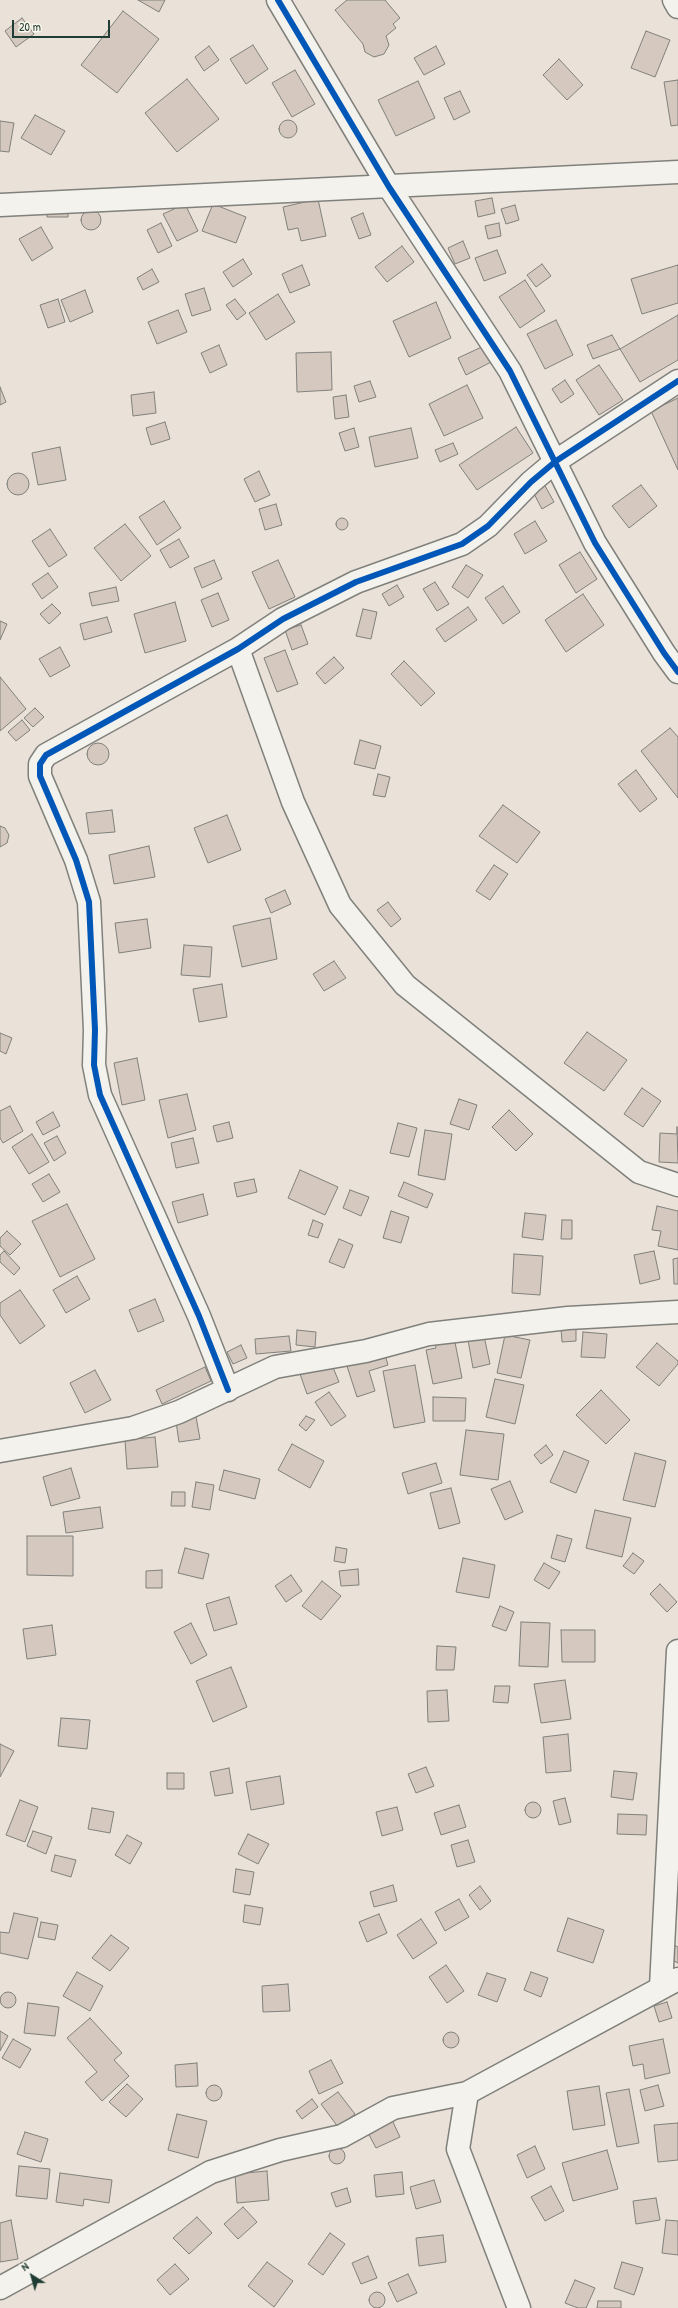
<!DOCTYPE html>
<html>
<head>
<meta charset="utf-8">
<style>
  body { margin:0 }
  #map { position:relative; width:678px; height:2308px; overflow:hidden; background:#eae1d8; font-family:"Patrick Hand",sans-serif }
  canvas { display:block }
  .north { position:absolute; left:12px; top:2256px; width:40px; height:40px; -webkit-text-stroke:3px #fbf7ec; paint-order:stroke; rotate:323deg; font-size:11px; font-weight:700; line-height:16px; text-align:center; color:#1f3d34 }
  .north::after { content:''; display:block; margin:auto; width:14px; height:18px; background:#1f3d34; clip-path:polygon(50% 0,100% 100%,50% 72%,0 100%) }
  .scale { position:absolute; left:12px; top:20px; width:98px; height:18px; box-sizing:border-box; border:2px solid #1f3d34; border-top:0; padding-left:5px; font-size:12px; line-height:14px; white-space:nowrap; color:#1f3d34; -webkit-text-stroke:3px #fbf7ec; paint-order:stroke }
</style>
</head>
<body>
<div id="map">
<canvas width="678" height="2308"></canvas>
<div class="north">N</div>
<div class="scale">20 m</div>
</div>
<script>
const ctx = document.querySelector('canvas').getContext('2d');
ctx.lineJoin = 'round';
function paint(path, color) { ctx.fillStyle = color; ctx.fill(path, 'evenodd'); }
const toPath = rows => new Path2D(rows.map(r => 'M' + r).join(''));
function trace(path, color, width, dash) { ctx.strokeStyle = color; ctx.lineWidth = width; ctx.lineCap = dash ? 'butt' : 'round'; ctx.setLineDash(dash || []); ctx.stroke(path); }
const building = toPath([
  [138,0,165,0,159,12,138,0],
  [347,0,385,0,400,18,393,24,396,28,386,36,389,45,384,54,374,57,365,52,363,44,335,10,347,0],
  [123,11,159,39,117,93,81,65,123,11],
  [22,18,34,34,16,47,5,31,22,18],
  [646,31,670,40,655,77,631,68,646,31],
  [253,45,268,69,246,84,230,59,253,45],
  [209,46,219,60,204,71,195,57,209,46],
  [436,46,445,64,424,75,414,58,436,46],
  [559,59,583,85,567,100,543,75,559,59],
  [295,70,315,104,292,117,272,83,295,70],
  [187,79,219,119,177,152,145,113,187,79],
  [678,80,678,125,671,126,664,82,678,80],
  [418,81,435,118,396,136,378,100,418,81],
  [460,91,470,112,454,120,444,98,460,91],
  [35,115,65,131,51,155,21,138,35,115],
  '279 129a9 9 0 1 1 18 0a9 9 0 1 1-18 0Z',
  [0,121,14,123,9,152,0,151,0,121],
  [492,198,495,213,478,217,475,201,492,198],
  [318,199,326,236,301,241,298,228,288,230,283,207,318,199],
  [68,203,68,217,47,217,47,204,68,203],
  [185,204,198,231,177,241,163,214,185,204],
  [213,204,246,217,236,243,202,231,213,204],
  [515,205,519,220,506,224,501,209,515,205],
  '81 220a10 10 0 1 1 20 0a10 10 0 1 1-20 0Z',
  [363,213,371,235,359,239,351,218,363,213],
  [161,223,172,246,158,253,147,230,161,223],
  [499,223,501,236,488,239,485,226,499,223],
  [41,227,53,248,32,261,19,239,41,227],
  [463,241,470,258,455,264,448,248,463,241],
  [402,246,414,262,387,282,375,267,402,246],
  [497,250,506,273,484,281,475,258,497,250],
  [243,259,252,274,233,287,223,272,243,259],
  [542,264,551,276,536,287,527,275,542,264],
  [302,265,310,285,290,293,282,274,302,265],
  [678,265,678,303,642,314,631,279,678,265],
  [152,269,159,282,143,290,137,278,152,269],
  [525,280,545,311,520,328,499,297,525,280],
  [204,288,211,310,192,316,185,294,204,288],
  [85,290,93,312,70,322,61,300,85,290],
  [278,294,295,322,266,340,249,313,278,294],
  [58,299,65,322,48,328,40,305,58,299],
  [235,299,246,313,237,320,226,305,235,299],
  [436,302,451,338,409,357,393,321,436,302],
  [178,310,187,332,157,344,148,322,178,310],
  [678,315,678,360,640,382,620,349,678,315],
  [556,320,573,355,545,369,527,334,556,320],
  [612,335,620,349,593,359,587,345,612,335],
  [219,345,227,365,210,373,201,353,219,345],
  [486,345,493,361,466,375,458,358,486,345],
  [331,352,332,390,297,392,296,353,331,352],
  [599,365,623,400,599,415,576,380,599,365],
  [565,380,574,394,561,403,552,389,565,380],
  [370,381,376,397,359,402,354,386,370,381],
  [467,385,483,418,444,436,429,404,467,385],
  [0,387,6,402,0,405,0,387],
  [154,392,156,413,133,416,131,395,154,392],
  [346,395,349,417,335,419,333,397,346,395],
  [678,398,678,470,651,411,678,398],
  [165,422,170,439,151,445,146,428,165,422],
  [516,427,533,453,477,490,459,465,516,427],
  [354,428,359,447,345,451,339,433,354,428],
  [411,428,418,458,375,467,369,437,411,428],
  [453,443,458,454,440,462,435,450,453,443],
  [60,447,66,480,38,485,32,453,60,447],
  [259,471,270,495,255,502,244,479,259,471],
  '7 484a11 11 0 1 1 22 0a11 11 0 1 1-22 0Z',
  [544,484,554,502,542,509,532,490,544,484],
  [641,485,657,506,629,528,612,506,641,485],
  [164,501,181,528,157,545,139,517,164,501],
  [276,504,282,525,265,530,259,509,276,504],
  '336 524a6 6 0 1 1 12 0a6 6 0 1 1-12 0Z',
  [535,521,547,541,525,554,514,534,535,521],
  [125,524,151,556,121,581,94,548,125,524],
  [50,529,67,555,49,567,32,541,50,529],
  [179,539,189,557,170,568,160,550,179,539],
  [580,552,597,579,576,593,559,565,580,552],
  [214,560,222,579,202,588,194,568,214,560],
  [278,560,295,597,269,609,252,572,278,560],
  [466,565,483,575,468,598,452,587,466,565],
  [48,573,58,587,42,599,32,584,48,573],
  [435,582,449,604,437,611,423,589,435,582],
  [397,585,404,597,389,606,382,594,397,585],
  [503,586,520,612,503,624,485,598,503,586],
  [116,587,119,601,92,606,89,593,116,587],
  [218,593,229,620,212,627,201,600,218,593],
  [583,594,604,625,566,652,545,620,583,594],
  [175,602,186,641,145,653,134,614,175,602],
  [52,604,61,613,49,624,40,614,52,604],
  [468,607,477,620,445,642,436,629,468,607],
  [363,609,377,612,371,639,356,636,363,609],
  [107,617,112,632,84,640,80,624,107,617],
  [0,621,7,624,0,640,0,621],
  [301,625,308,644,292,650,285,630,301,625],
  [60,647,70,666,50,677,39,659,60,647],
  [285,650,298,684,277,692,264,658,285,650],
  [334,657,344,668,325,684,316,673,334,657],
  [404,661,435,693,421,706,391,674,404,661],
  [0,677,26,709,0,731,0,677],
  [35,708,44,717,33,727,24,718,35,708],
  [22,720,30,730,16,741,8,732,22,720],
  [670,728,678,737,678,798,641,751,670,728],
  [360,740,381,746,375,769,354,764,360,740],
  '87 754a11 11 0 1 1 22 0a11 11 0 1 1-22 0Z',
  [636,770,657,799,640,812,618,784,636,770],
  [378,774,390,777,385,797,373,795,378,774],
  [503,805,540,832,517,863,479,836,503,805],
  [112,810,115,832,89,834,86,813,112,810],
  [227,815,241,850,208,863,194,828,227,815],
  [0,826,5,828,9,835,7,843,0,847,0,826],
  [149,846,155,877,114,884,109,855,149,846],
  [494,865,508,874,490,900,476,891,494,865],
  [285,890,291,904,271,913,265,899,285,890],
  [388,902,401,919,391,927,377,910,388,902],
  [270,918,277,959,242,967,233,926,270,918],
  [147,919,151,948,119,953,115,923,147,919],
  [184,945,212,947,210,977,181,975,184,945],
  [334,961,346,978,324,991,313,974,334,961],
  [222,984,227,1017,199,1022,193,989,222,984],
  [587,1032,627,1060,604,1091,564,1063,587,1032],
  [0,1033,12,1038,6,1054,0,1051,0,1033],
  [137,1058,145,1100,122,1105,114,1063,137,1058],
  [642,1088,661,1101,643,1127,624,1114,642,1088],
  [187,1094,196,1130,168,1138,159,1100,187,1094],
  [459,1099,477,1105,469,1130,450,1124,459,1099],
  [10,1106,23,1131,3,1143,0,1138,0,1111,10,1106],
  [509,1110,533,1134,516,1151,492,1127,509,1110],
  [53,1112,60,1126,43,1135,36,1122,53,1112],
  [229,1122,233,1138,217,1142,213,1126,229,1122],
  [398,1123,417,1128,409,1157,390,1153,398,1123],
  [677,1127,678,1163,659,1162,660,1133,677,1134,677,1127],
  [425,1130,452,1134,445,1180,418,1175,425,1130],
  [32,1134,49,1162,29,1174,12,1147,32,1134],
  [57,1136,66,1153,54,1161,44,1143,57,1136],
  [193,1138,199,1163,176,1168,171,1143,193,1138],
  [300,1170,338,1187,325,1215,288,1198,300,1170],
  [49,1174,60,1192,43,1202,32,1184,49,1174],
  [254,1179,257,1192,237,1197,234,1183,254,1179],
  [404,1182,433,1194,427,1208,398,1196,404,1182],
  [350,1190,369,1197,361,1216,343,1208,350,1190],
  [203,1194,208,1215,178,1223,172,1202,203,1194],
  [67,1204,95,1259,60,1277,32,1221,67,1204],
  [657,1206,678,1211,678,1250,658,1246,661,1231,652,1230,657,1206],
  [391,1211,409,1217,401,1243,383,1238,391,1211],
  [525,1213,546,1215,543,1240,522,1237,525,1213],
  [313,1220,323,1224,318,1238,308,1235,313,1220],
  [562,1220,572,1220,572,1239,561,1239,562,1220],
  [7,1231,21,1244,10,1255,0,1246,0,1238,7,1231],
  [339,1239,353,1245,344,1268,329,1262,339,1239],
  [4,1251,20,1268,14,1275,0,1262,0,1255,4,1251],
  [654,1251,660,1279,640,1284,634,1255,654,1251],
  [514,1254,543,1256,540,1295,512,1293,514,1254],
  [678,1258,678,1284,674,1284,673,1259,678,1258],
  [77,1276,90,1299,66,1313,53,1290,77,1276],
  [20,1290,45,1326,20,1344,0,1315,0,1303,20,1290],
  [155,1299,164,1321,138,1332,129,1310,155,1299],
  [561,1328,576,1328,576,1341,562,1342,561,1328],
  [297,1330,316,1332,315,1347,296,1345,297,1330],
  [453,1332,462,1378,433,1384,426,1350,436,1348,434,1336,453,1332],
  [583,1332,607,1334,605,1358,581,1357,583,1332],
  [505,1335,530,1340,521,1378,497,1373,505,1335],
  [289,1336,291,1351,256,1354,255,1339,289,1336],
  [484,1336,490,1364,473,1368,468,1340,484,1336],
  [657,1343,678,1361,678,1364,659,1386,636,1367,657,1343],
  [241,1345,247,1358,233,1364,227,1352,241,1345],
  [383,1348,388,1365,369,1371,375,1391,357,1397,345,1360,383,1348],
  [330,1360,339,1382,307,1394,299,1371,330,1360],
  [415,1365,425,1422,394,1428,383,1371,415,1365],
  [205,1367,211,1381,162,1404,156,1390,205,1367],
  [95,1370,111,1400,85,1413,70,1383,95,1370],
  [495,1379,524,1385,515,1424,486,1417,495,1379],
  [601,1390,630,1420,606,1444,576,1415,601,1390],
  [329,1392,346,1416,331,1426,315,1402,329,1392],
  [433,1397,466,1398,465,1421,433,1421,433,1397],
  [195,1411,200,1439,179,1442,175,1415,195,1411],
  [306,1416,315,1420,306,1431,299,1425,306,1416],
  [466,1430,504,1434,498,1480,460,1475,466,1430],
  [155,1437,158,1467,127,1469,125,1440,155,1437],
  [292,1444,324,1461,310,1488,278,1470,292,1444],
  [546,1445,553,1455,541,1464,534,1455,546,1445],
  [564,1451,589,1461,576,1493,550,1482,564,1451],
  [635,1453,666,1461,655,1507,623,1500,635,1453],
  [436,1463,442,1483,408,1494,402,1473,436,1463],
  [71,1468,80,1498,51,1506,43,1477,71,1468],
  [224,1470,260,1479,255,1499,219,1490,224,1470],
  [510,1481,523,1512,505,1520,491,1489,510,1481],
  [196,1482,214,1485,210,1510,192,1507,196,1482],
  [451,1488,460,1523,439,1529,430,1493,451,1488],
  [172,1492,185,1492,185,1506,171,1506,172,1492],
  [100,1507,103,1528,66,1533,63,1512,100,1507],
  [595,1510,631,1518,622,1557,586,1548,595,1510],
  [557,1535,572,1539,565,1562,551,1558,557,1535],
  [27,1536,73,1536,73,1576,27,1575,27,1536],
  [336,1547,347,1549,345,1563,334,1561,336,1547],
  [185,1548,209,1554,203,1579,178,1573,185,1548],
  [633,1553,644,1561,634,1574,623,1566,633,1553],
  [463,1558,495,1565,489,1598,456,1592,463,1558],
  [544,1563,560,1572,549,1589,534,1580,544,1563],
  [358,1569,359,1585,341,1586,339,1571,358,1569],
  [162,1570,162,1588,146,1588,146,1571,162,1570],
  [291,1575,302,1591,286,1602,275,1586,291,1575],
  [322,1581,341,1596,321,1620,302,1606,322,1581],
  [660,1584,677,1602,667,1612,650,1594,660,1584],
  [229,1597,237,1624,214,1631,206,1604,229,1597],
  [500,1606,514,1612,506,1631,492,1626,500,1606],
  [521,1622,550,1623,548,1667,519,1666,521,1622],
  [191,1623,207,1655,191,1664,174,1632,191,1623],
  [52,1625,56,1655,27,1659,23,1629,52,1625],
  [561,1630,595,1630,595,1662,562,1662,561,1630],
  [437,1646,456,1647,454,1670,436,1670,437,1646],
  [231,1667,247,1707,213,1722,196,1681,231,1667],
  [565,1680,571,1719,541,1723,534,1684,565,1680],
  [495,1686,510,1686,508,1703,493,1702,495,1686],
  [447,1690,449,1721,428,1722,427,1691,447,1690],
  [61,1718,90,1720,87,1749,58,1746,61,1718],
  [568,1734,571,1771,546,1773,543,1737,568,1734],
  [0,1744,14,1751,0,1777,0,1744],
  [426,1767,434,1786,416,1793,408,1774,426,1767],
  [229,1768,233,1793,215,1796,210,1772,229,1768],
  [614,1771,637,1773,633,1800,611,1797,614,1771],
  [167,1773,184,1773,184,1789,167,1789,167,1773],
  [280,1776,284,1804,251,1810,246,1782,280,1776],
  [565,1798,571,1822,559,1825,553,1801,565,1798],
  [20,1800,38,1807,25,1842,6,1835,20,1800],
  '525 1810a8 8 0 1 1 16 0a8 8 0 1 1-16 0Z',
  [459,1805,466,1827,441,1835,434,1813,459,1805],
  [397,1807,403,1830,382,1836,376,1812,397,1807],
  [92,1808,114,1812,110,1833,88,1829,92,1808],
  [618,1814,647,1815,646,1835,617,1834,618,1814],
  [33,1831,52,1837,46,1854,27,1846,33,1831],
  [248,1834,269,1844,258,1864,238,1854,248,1834],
  [127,1835,142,1843,130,1864,115,1855,127,1835],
  [468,1840,475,1862,457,1867,451,1845,468,1840],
  [55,1855,76,1860,71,1877,51,1871,55,1855],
  [236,1869,254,1872,250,1895,233,1892,236,1869],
  [393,1885,397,1901,374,1907,370,1892,393,1885],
  [480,1886,491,1901,480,1910,469,1895,480,1886],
  [459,1899,469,1917,445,1931,435,1912,459,1899],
  [245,1905,263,1908,260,1925,243,1922,245,1905],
  [14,1913,38,1918,28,1959,0,1953,0,1932,9,1933,14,1913],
  [379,1914,387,1933,367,1942,359,1922,379,1914],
  [568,1918,604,1930,593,1963,557,1951,568,1918],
  [421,1919,437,1943,413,1959,397,1935,421,1919],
  [41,1922,58,1925,55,1940,38,1937,41,1922],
  [111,1935,129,1948,110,1971,92,1958,111,1935],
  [674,1945,678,1947,678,1963,668,1958,674,1945],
  [446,1965,464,1991,447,2003,429,1977,446,1965],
  [77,1972,103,1986,90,2011,63,1996,77,1972],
  [531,1972,548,1978,541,1997,524,1990,531,1972],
  [487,1973,506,1979,497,2002,478,1995,487,1973],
  [288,1984,290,2011,263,2012,262,1986,288,1984],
  '0 2000a8 8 0 1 1 16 0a8 8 0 1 1-16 0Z',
  [667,2002,672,2018,659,2022,654,2006,667,2002],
  [28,2003,59,2007,55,2036,24,2033,28,2003],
  [90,2018,122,2053,114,2060,129,2076,102,2101,85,2082,97,2072,67,2038,90,2018],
  [0,2031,8,2036,0,2051,0,2031],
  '443 2040a8 8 0 1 1 16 0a8 8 0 1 1-16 0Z',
  [13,2039,31,2049,20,2068,2,2058,13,2039],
  [663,2039,670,2073,645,2079,643,2064,633,2066,629,2046,663,2039],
  [331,2060,343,2083,319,2094,309,2071,331,2060],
  [197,2063,198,2086,176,2087,175,2065,197,2063],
  [127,2084,143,2099,126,2117,109,2102,127,2084],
  [658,2085,664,2106,645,2111,640,2090,658,2085],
  '206 2093a8 8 0 1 1 16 0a8 8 0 1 1-16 0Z',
  [599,2086,605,2125,573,2130,567,2091,599,2086],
  [629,2089,639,2143,617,2147,606,2093,629,2089],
  [338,2092,355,2114,338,2127,321,2104,338,2092],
  [312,2099,318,2107,302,2119,296,2111,312,2099],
  [177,2114,207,2121,198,2158,168,2150,177,2114],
  [392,2120,400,2137,376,2148,367,2131,392,2120],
  [678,2123,678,2160,658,2162,654,2125,678,2123],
  [25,2132,48,2139,41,2162,17,2154,25,2132],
  [535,2146,545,2169,527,2178,517,2155,535,2146],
  '329 2156a8 8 0 1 1 16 0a8 8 0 1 1-16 0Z',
  [607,2150,618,2189,573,2201,562,2163,607,2150],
  [19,2166,50,2169,47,2199,16,2196,19,2166],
  [267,2171,269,2200,237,2203,235,2174,267,2171],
  [402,2172,404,2194,376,2197,374,2175,402,2172],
  [60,2173,112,2180,109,2203,84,2199,83,2206,56,2202,60,2173],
  [434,2180,441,2202,416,2209,410,2187,434,2180],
  [551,2186,564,2211,545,2221,531,2197,551,2186],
  [347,2188,351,2202,336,2207,331,2193,347,2188],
  [656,2198,660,2220,636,2224,633,2201,656,2198],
  [243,2207,257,2222,238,2239,224,2224,243,2207],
  [197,2217,212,2233,189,2254,173,2238,197,2217],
  [11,2220,18,2259,0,2262,0,2223,11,2220],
  [666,2220,678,2221,678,2255,662,2253,666,2220],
  [330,2233,345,2244,323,2275,308,2264,330,2233],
  [443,2235,446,2262,419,2266,416,2238,443,2235],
  [368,2256,377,2278,361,2284,352,2263,368,2256],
  [267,2262,293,2281,274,2307,248,2286,267,2262],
  [622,2262,643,2268,634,2295,614,2288,622,2262],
  [175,2264,189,2279,170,2295,157,2280,175,2264],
  [408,2274,417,2293,397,2302,388,2283,408,2274],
  [575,2280,595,2288,586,2308,578,2308,565,2303,575,2280],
  '369 2300a8 8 0 1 1 16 0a8 8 0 1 1-16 0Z',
  [598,2301,621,2301,621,2308,597,2308,598,2301]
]);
const minor = toPath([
  [278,0,389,187,510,371,595,543,664,653,678,672],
  [674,0,678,7],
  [0,205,678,172],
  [238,649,293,802,340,905,405,985,639,1172,678,1185],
  [228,1390,199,1316,100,1095,94,1065,95,1030,89,902,76,860,40,776,40,764,46,755,238,649,283,619,356,582,462,544,488,526,531,482,556,461,678,381],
  [0,1451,133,1428,179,1412,275,1367,366,1351,429,1334,568,1318,678,1312],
  [661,1987,678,1651],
  [467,2093,458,2149,519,2308],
  [0,2288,211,2172,280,2150,342,2136,393,2108,467,2093,678,1979]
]);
const cycleway = toPath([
  [278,0,389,187,510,371,595,543,664,653,678,672],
  [228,1390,199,1316,100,1095,94,1065,95,1030,89,902,76,860,40,776,40,764,46,755,238,649,283,619,356,582,462,544,488,526,531,482,556,461,678,381]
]);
paint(building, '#d5c8be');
trace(building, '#80817c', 1);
trace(minor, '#80817c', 25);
trace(minor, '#f4f2ed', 22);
trace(cycleway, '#0057b8', 6);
</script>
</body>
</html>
